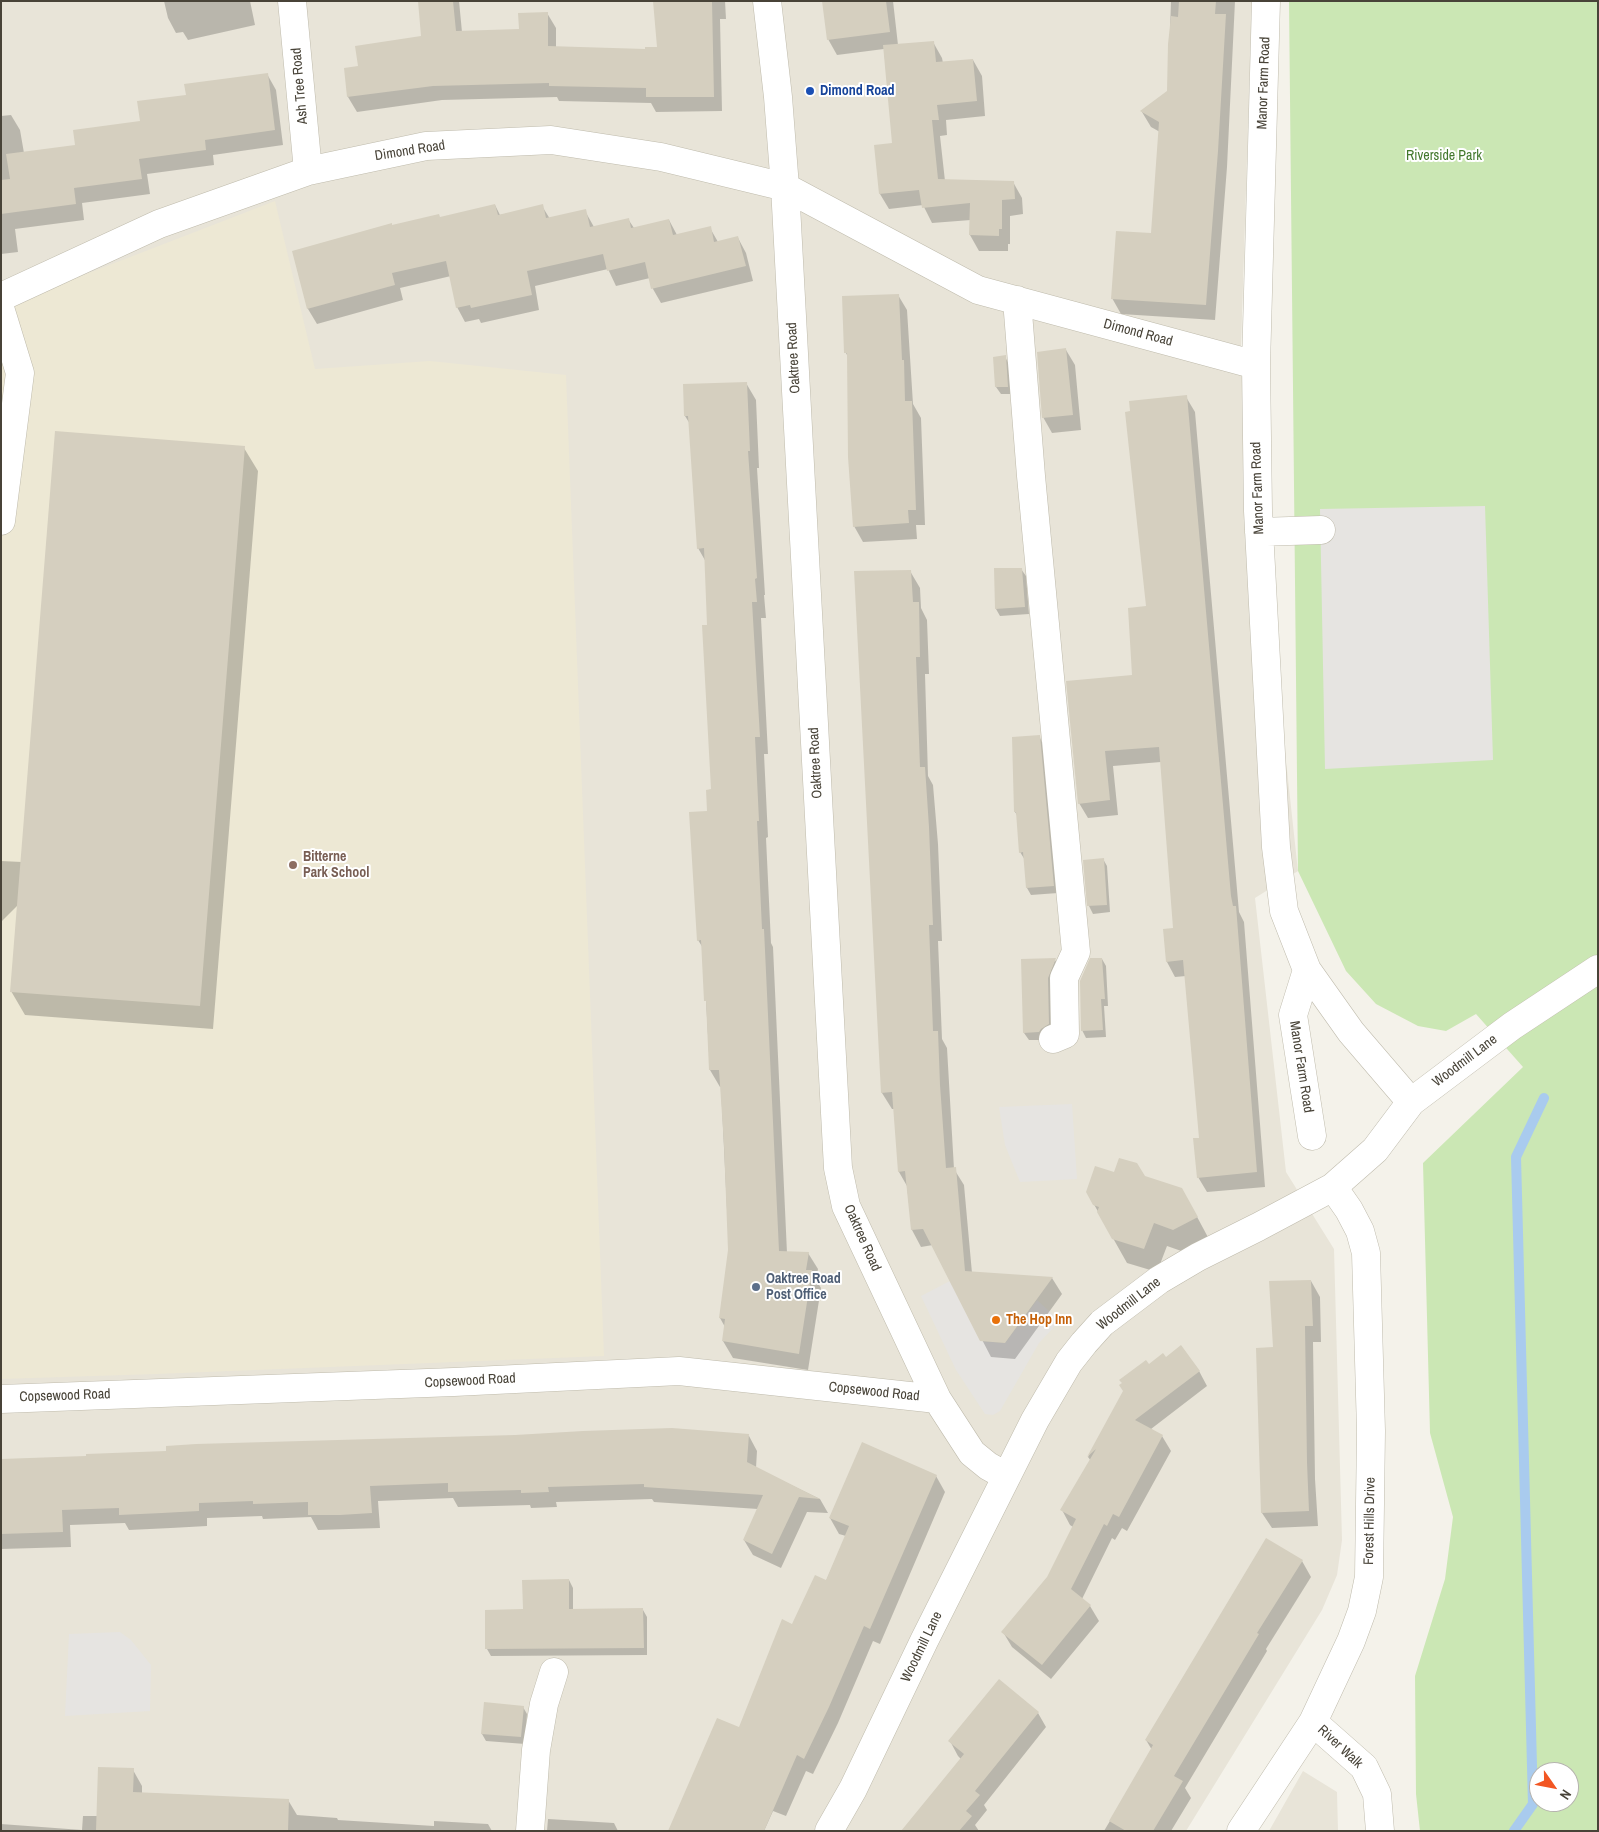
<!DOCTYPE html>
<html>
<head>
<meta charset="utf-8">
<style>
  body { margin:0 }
  #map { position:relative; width:1599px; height:1832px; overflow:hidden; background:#f4f2ea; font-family:"Archivo Narrow",sans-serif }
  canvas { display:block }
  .frame { position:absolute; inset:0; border:2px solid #484338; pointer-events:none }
  .north { position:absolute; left:1529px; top:1762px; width:50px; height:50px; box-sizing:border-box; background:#fff; border:1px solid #b6b4af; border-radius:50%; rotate:123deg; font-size:14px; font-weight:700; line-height:20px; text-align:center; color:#484338 }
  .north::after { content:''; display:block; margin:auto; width:18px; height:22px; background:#f25623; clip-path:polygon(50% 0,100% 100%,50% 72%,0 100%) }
</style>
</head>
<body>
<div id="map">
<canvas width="1599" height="1832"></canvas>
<div class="frame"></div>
<div class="north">N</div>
</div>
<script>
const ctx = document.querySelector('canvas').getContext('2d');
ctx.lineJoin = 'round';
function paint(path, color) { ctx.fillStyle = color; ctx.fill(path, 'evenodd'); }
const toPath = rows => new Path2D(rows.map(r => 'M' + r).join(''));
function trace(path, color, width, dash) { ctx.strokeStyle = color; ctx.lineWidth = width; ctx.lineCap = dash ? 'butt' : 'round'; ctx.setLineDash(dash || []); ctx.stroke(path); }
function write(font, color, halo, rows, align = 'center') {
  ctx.font = font + ' "Archivo Narrow",sans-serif'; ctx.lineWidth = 4; ctx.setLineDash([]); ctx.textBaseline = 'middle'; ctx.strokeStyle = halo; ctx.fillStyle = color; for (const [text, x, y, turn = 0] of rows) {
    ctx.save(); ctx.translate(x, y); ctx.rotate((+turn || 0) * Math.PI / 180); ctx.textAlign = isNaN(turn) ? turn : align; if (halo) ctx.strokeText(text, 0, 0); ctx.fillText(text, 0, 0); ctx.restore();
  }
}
const residential = toPath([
  [1,1,1252,1,1241,347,1298,871,1255,898,1286,1172,1334,1249,1342,1540,1337,1575,1322,1610,1186,1831,1,1831],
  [1303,1771,1337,1792,1338,1831,1269,1831]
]);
const education = toPath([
  [275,201,315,369,430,361,566,375,604,1356,156,1374,1,1379,1,307]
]);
const green = toPath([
  [1289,1,1598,1,1598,1831,1420,1831,1416,1794,1415,1676,1445,1579,1453,1517,1430,1433,1423,1163,1523,1067,1476,1014,1446,1031,1418,1026,1376,1004,1346,971,1298,871],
  [1539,1772,1569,1772,1569,1802,1539,1802]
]);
const parking = toPath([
  [1485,506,1493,760,1325,769,1320,509],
  [1072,1104,1077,1179,1020,1182,1005,1145,999,1107],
  [950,1281,980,1341,1005,1343,1037,1300,1060,1321,1039,1343,1000,1411,993,1415,985,1414,956,1370,921,1296],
  [120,1632,131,1640,151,1665,150,1711,65,1716,69,1634]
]);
const shadow = toPath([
  [164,1,250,1,255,25,188,40,183,32,176,33,168,18],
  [419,1,459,1,462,32,520,30,547,13,556,28,556,48,647,51,659,48,654,1,725,1,726,19,720,19,722,111,656,112,651,103,559,101,557,97,442,100,357,112,348,97,345,69,359,67,422,37],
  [824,1,893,1,898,45,933,42,942,58,943,63,973,60,982,76,985,116,946,120,947,135,940,136,945,181,1013,182,1022,198,1023,214,1010,216,1010,244,1008,244,1008,251,979,251,970,235,971,220,932,223,923,205,889,209,880,194,893,144,884,49,837,55,828,39],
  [1171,1,1235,1,1227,167,1215,320,1121,314,1112,298,1152,234,1160,132,1151,127,1142,112,1168,92],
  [267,74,276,90,283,145,213,155,214,165,147,174,150,194,82,203,84,220,15,229,18,252,1,254,1,116,11,115,20,130,24,153,76,146,141,122,187,96],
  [495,205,500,215,542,206,550,219,585,211,594,227,628,219,634,228,669,220,677,235,710,228,718,242,738,238,746,253,753,281,661,303,653,289,650,278,616,286,608,269,535,286,539,310,481,323,479,319,465,322,457,307,451,276,400,288,403,300,317,324,308,309,293,252,392,226,440,218],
  [898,295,907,310,913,404,921,418,925,525,916,525,917,539,863,542,854,526,848,357,846,353,844,297],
  [1066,350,1075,365,1081,430,1052,433,1043,417],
  [1005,357,1009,364,1012,394,1001,394,996,387],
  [746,383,756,400,759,468,757,468,765,595,764,595,766,618,761,618,768,754,764,754,768,837,766,838,771,943,773,947,787,1253,808,1253,818,1269,816,1280,821,1288,808,1370,733,1358,723,1341,725,1327,720,1318,729,1250,721,1087,720,1087,710,1070,703,948,698,940,708,813,713,790,706,562,698,548,690,424,685,416],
  [1186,397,1195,412,1239,912,1244,922,1265,1187,1207,1192,1198,1177,1201,1139,1186,976,1175,977,1167,962,1164,930,1174,929,1161,762,1113,766,1118,815,1088,818,1079,803,1134,676],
  [244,448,258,471,213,1029,25,1015,11,991,18,905,1,922,1,861,22,862],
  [1021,569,1026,576,1029,614,1000,616,996,609],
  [910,571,920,588,921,608,927,620,929,674,925,674,928,776,933,785,938,844,942,941,938,941,942,1039,947,1048,954,1169,964,1185,972,1273,1052,1278,1062,1294,1015,1359,991,1357,933,1245,921,1247,912,1230,907,1186,899,1172,894,1109,892,1109,882,1093,855,572],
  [1039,736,1043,744,1058,893,1031,895,1027,888,1025,860,1020,852,1017,815,1015,812],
  [1103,859,1107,866,1110,912,1093,914,1089,906,1084,861],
  [1102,959,1106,966,1108,1006,1104,1006,1106,1037,1086,1038,1082,1030],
  [1055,960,1059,967,1053,1031,1043,1040,1029,1040,1024,1033],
  [1115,1174,1144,1177,1195,1213,1210,1241,1187,1253,1167,1246,1157,1272,1127,1263,1087,1192],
  [1311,1281,1320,1297,1321,1342,1313,1342,1315,1479,1318,1526,1272,1528,1262,1513],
  [1165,1358,1199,1371,1207,1386,1151,1429,1162,1436,1171,1451,1127,1531,1122,1528,1115,1540,1112,1538,1082,1599,1090,1606,1099,1621,1051,1679,1012,1647,1003,1632,1048,1577,1073,1527,1070,1525,1062,1510,1091,1461,1088,1457,1124,1392,1149,1365],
  [749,1436,757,1451,756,1468,820,1499,828,1513,807,1512,781,1568,753,1555,744,1540,758,1509,654,1502,652,1499,556,1502,557,1507,531,1508,530,1505,458,1507,453,1498,378,1501,380,1528,318,1530,311,1517,263,1519,262,1516,207,1518,207,1526,171,1528,129,1530,125,1523,70,1525,71,1547,1,1549,1,1460],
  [936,1476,945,1492,880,1644,873,1641,838,1723,813,1774,806,1771,786,1816,773,1811,764,1831,669,1831,740,1728,793,1625,826,1581,846,1536,839,1534,830,1518],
  [1302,1561,1311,1577,1266,1649,1267,1651,1185,1788,1191,1798,1171,1831,1104,1831,1152,1750,1146,1740],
  [569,1580,573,1588,573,1610,643,1610,647,1617,647,1655,491,1656,487,1649,524,1611],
  [523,1707,527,1714,525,1744,486,1741,482,1734],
  [1038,1713,1046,1727,984,1805,987,1810,975,1825,979,1831,903,1831,961,1759,958,1756,950,1741],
  [133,1770,142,1786,142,1793,288,1800,297,1815,337,1818,338,1820,434,1826,434,1821,488,1824,492,1831,1,1831,1,1824,82,1830,83,1816,97,1816],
  [548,1819,614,1823,618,1831,547,1831]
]);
const stream = toPath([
  [1514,1831,1533,1804,1516,1157,1544,1098]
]);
const building = toPath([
  [418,1,453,1,456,31,519,29,518,13,548,12,548,46,645,49,645,47,657,47,653,1,712,1,714,97,646,97,646,88,549,86,549,83,433,86,347,97,344,68,358,66,355,46,421,36],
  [822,1,886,1,890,32,827,40],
  [1179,1,1216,1,1215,14,1226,14,1218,151,1206,305,1111,299,1116,231,1151,233,1159,122,1140,111,1167,91,1168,44,1171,16,1178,17],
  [934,41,936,62,973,59,977,101,937,105,939,120,932,120,938,179,1014,181,1015,199,1002,200,1002,229,999,229,999,236,969,235,970,203,922,208,919,190,879,194,874,145,892,143,883,45],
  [268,73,275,130,205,140,206,150,139,159,142,179,74,188,76,204,1,214,1,180,10,179,6,154,75,145,73,130,140,121,137,101,186,95,184,84],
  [495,204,498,215,543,204,546,218,586,209,590,227,629,218,631,228,669,219,673,235,711,226,714,242,738,236,746,266,651,289,645,262,607,271,603,254,527,271,532,295,471,308,470,305,456,308,446,261,392,273,395,285,307,309,292,251,392,223,392,225,439,214,440,217],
  [899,294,902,360,904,360,905,401,912,401,916,510,908,510,909,523,853,527,848,457,847,353,844,353,842,296],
  [1066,348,1073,415,1042,418,1037,352],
  [1006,355,1008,387,995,387,993,357],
  [747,382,750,451,748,451,757,578,755,579,757,602,752,602,760,737,755,737,759,821,757,821,762,929,764,929,779,1251,809,1252,806,1270,812,1270,799,1354,722,1341,725,1319,719,1318,728,1250,724,1145,719,1070,709,1070,706,1001,704,1001,701,940,697,941,689,812,707,811,706,790,711,789,702,625,707,625,704,548,697,549,688,416,684,416,683,384],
  [1187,395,1231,896,1233,906,1236,906,1257,1172,1197,1178,1193,1138,1199,1138,1183,960,1166,962,1163,929,1173,928,1159,747,1105,751,1110,800,1078,804,1066,681,1132,675,1128,608,1146,606,1125,412,1130,411,1129,401],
  [55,431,245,446,200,1006,10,992],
  [994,568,1022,568,1025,607,995,609],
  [911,570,913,602,919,602,920,657,916,657,920,767,925,767,929,827,933,925,929,925,933,1031,938,1031,940,1085,946,1168,956,1167,965,1271,1053,1277,1005,1343,980,1341,923,1229,911,1230,905,1171,898,1172,892,1092,881,1093,854,571],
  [1040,735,1054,886,1026,888,1023,852,1019,853,1016,812,1014,812,1012,737],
  [1104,858,1107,905,1087,906,1083,860],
  [1056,958,1048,978,1049,1024,1041,1029,1039,1032,1023,1033,1021,959],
  [1090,958,1102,958,1105,999,1101,999,1103,1030,1081,1031,1080,981],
  [1119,1158,1137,1163,1145,1176,1182,1188,1198,1217,1173,1230,1154,1223,1144,1249,1112,1239,1097,1212,1099,1207,1093,1205,1086,1192,1095,1166,1114,1172],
  [1311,1280,1313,1326,1305,1326,1307,1462,1309,1511,1261,1513,1256,1348,1273,1347,1269,1281],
  [1181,1345,1200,1371,1135,1420,1163,1435,1119,1517,1113,1514,1107,1526,1104,1524,1071,1589,1091,1605,1042,1665,1001,1632,1047,1577,1076,1519,1060,1510,1096,1449,1087,1457,1123,1391,1119,1385,1122,1383,1119,1380,1146,1360,1149,1364,1163,1353,1166,1357],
  [672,1428,749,1434,747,1462,820,1499,799,1497,772,1554,743,1540,763,1495,644,1487,644,1484,548,1487,549,1492,521,1493,521,1490,448,1492,448,1483,370,1486,372,1513,340,1515,308,1515,308,1502,253,1504,253,1501,199,1503,199,1511,162,1513,119,1515,119,1508,62,1510,63,1532,1,1534,1,1459,86,1456,86,1454,166,1451,166,1446,196,1444,515,1435,583,1431],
  [862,1442,937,1475,870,1629,864,1626,829,1707,804,1759,797,1755,764,1831,668,1831,717,1718,739,1727,782,1619,792,1624,815,1575,826,1580,849,1526,829,1518],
  [1266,1538,1303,1560,1257,1633,1259,1634,1174,1776,1183,1781,1153,1831,1126,1831,1109,1821,1153,1745,1145,1740],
  [569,1579,569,1609,643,1608,644,1648,485,1649,485,1610,523,1609,522,1580],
  [999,1679,1039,1712,975,1791,980,1795,966,1811,972,1816,959,1831,901,1831,964,1754,948,1741],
  [484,1702,524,1706,521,1737,481,1734],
  [98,1767,134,1768,133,1792,289,1799,288,1831,96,1831]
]);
const minor = toPath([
  [292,1,308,171],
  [767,1,778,97,785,187,838,1168,846,1206,937,1399,972,1453,988,1466,1006,1476],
  [1266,1,1256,365,1258,511,1276,847,1284,911,1307,970,1351,1032,1411,1102],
  [1,297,159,224,308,171,426,146,551,140,661,157,785,187,978,290,1256,365],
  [1017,300,1031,476,1076,952,1064,978,1065,1034,1053,1039],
  [1,311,20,373,1,521],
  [1259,532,1321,530],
  [1307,970,1293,1015,1312,1136],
  [1,1399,454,1382,679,1371,937,1399],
  [1313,1722,1364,1767,1377,1794,1380,1831],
  [530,1831,536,1750,544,1704,554,1672],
  [829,1831,853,1789,924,1641,1035,1420,1069,1362,1084,1343,1102,1323,1159,1280,1198,1257,1258,1227,1333,1187,1375,1150,1411,1102,1512,1026,1598,969],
  [1241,1831,1313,1722,1351,1641,1362,1611,1369,1577,1371,1431,1366,1253,1360,1231,1349,1210,1333,1187]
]);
const markers = [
  [810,91,5,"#1a4fb4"],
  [293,865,5,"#8d6e63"],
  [756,1287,5,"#5c6f8a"],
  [996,1320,5,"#e8710a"]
];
const streetNames = [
  ["Manor Farm Road",1264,83,-88],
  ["Ash Tree Road",300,86,-95],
  ["Dimond Road",410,151,-9],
  ["Dimond Road",1138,333,15],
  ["Oaktree Road",794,358,-93],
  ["Manor Farm Road",1258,488,-92],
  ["Oaktree Road",816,763,-93],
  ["Woodmill Lane",1465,1061,-37],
  ["Manor Farm Road",1301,1067,81],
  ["Oaktree Road",862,1238,66],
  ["Woodmill Lane",1129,1304,-38],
  ["Copsewood Road",470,1381,-3],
  ["Copsewood Road",874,1392,6],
  ["Copsewood Road",65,1396,-2],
  ["Forest Hills Drive",1370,1521,-89],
  ["Woodmill Lane",922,1647,-64],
  ["River Walk",1340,1747,43]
];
const transitNames = [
  ["Dimond Road",820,91]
];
const parkNames = [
  ["Riverside Park",1444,156]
];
const educationNames = [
  ["Bitterne",303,857],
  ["Park School",303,873]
];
const serviceNames = [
  ["Oaktree Road",766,1279],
  ["Post Office",766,1295]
];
const foodNames = [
  ["The Hop Inn",1006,1320]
];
paint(residential, '#e8e4d8');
paint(education, '#ede8d4');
paint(green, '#cbe7b4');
paint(parking, '#e6e4e1');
paint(shadow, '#0003');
trace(stream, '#a9cbee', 10);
paint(building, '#d5cfbf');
trace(minor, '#bfbbac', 29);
trace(minor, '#fff', 28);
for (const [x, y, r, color] of markers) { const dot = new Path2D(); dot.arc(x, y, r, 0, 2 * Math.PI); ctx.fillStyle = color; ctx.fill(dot); trace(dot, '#fff', 2); }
write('14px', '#484338', '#fff', streetNames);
write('bold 14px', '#164399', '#fff', transitNames, 'left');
write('14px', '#42782d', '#fff', parkNames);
write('bold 14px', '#785e54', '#fff', educationNames, 'left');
write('bold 14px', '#4e5e75', '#fff', serviceNames, 'left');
write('bold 14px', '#c56008', '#fff', foodNames, 'left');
</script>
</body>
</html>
